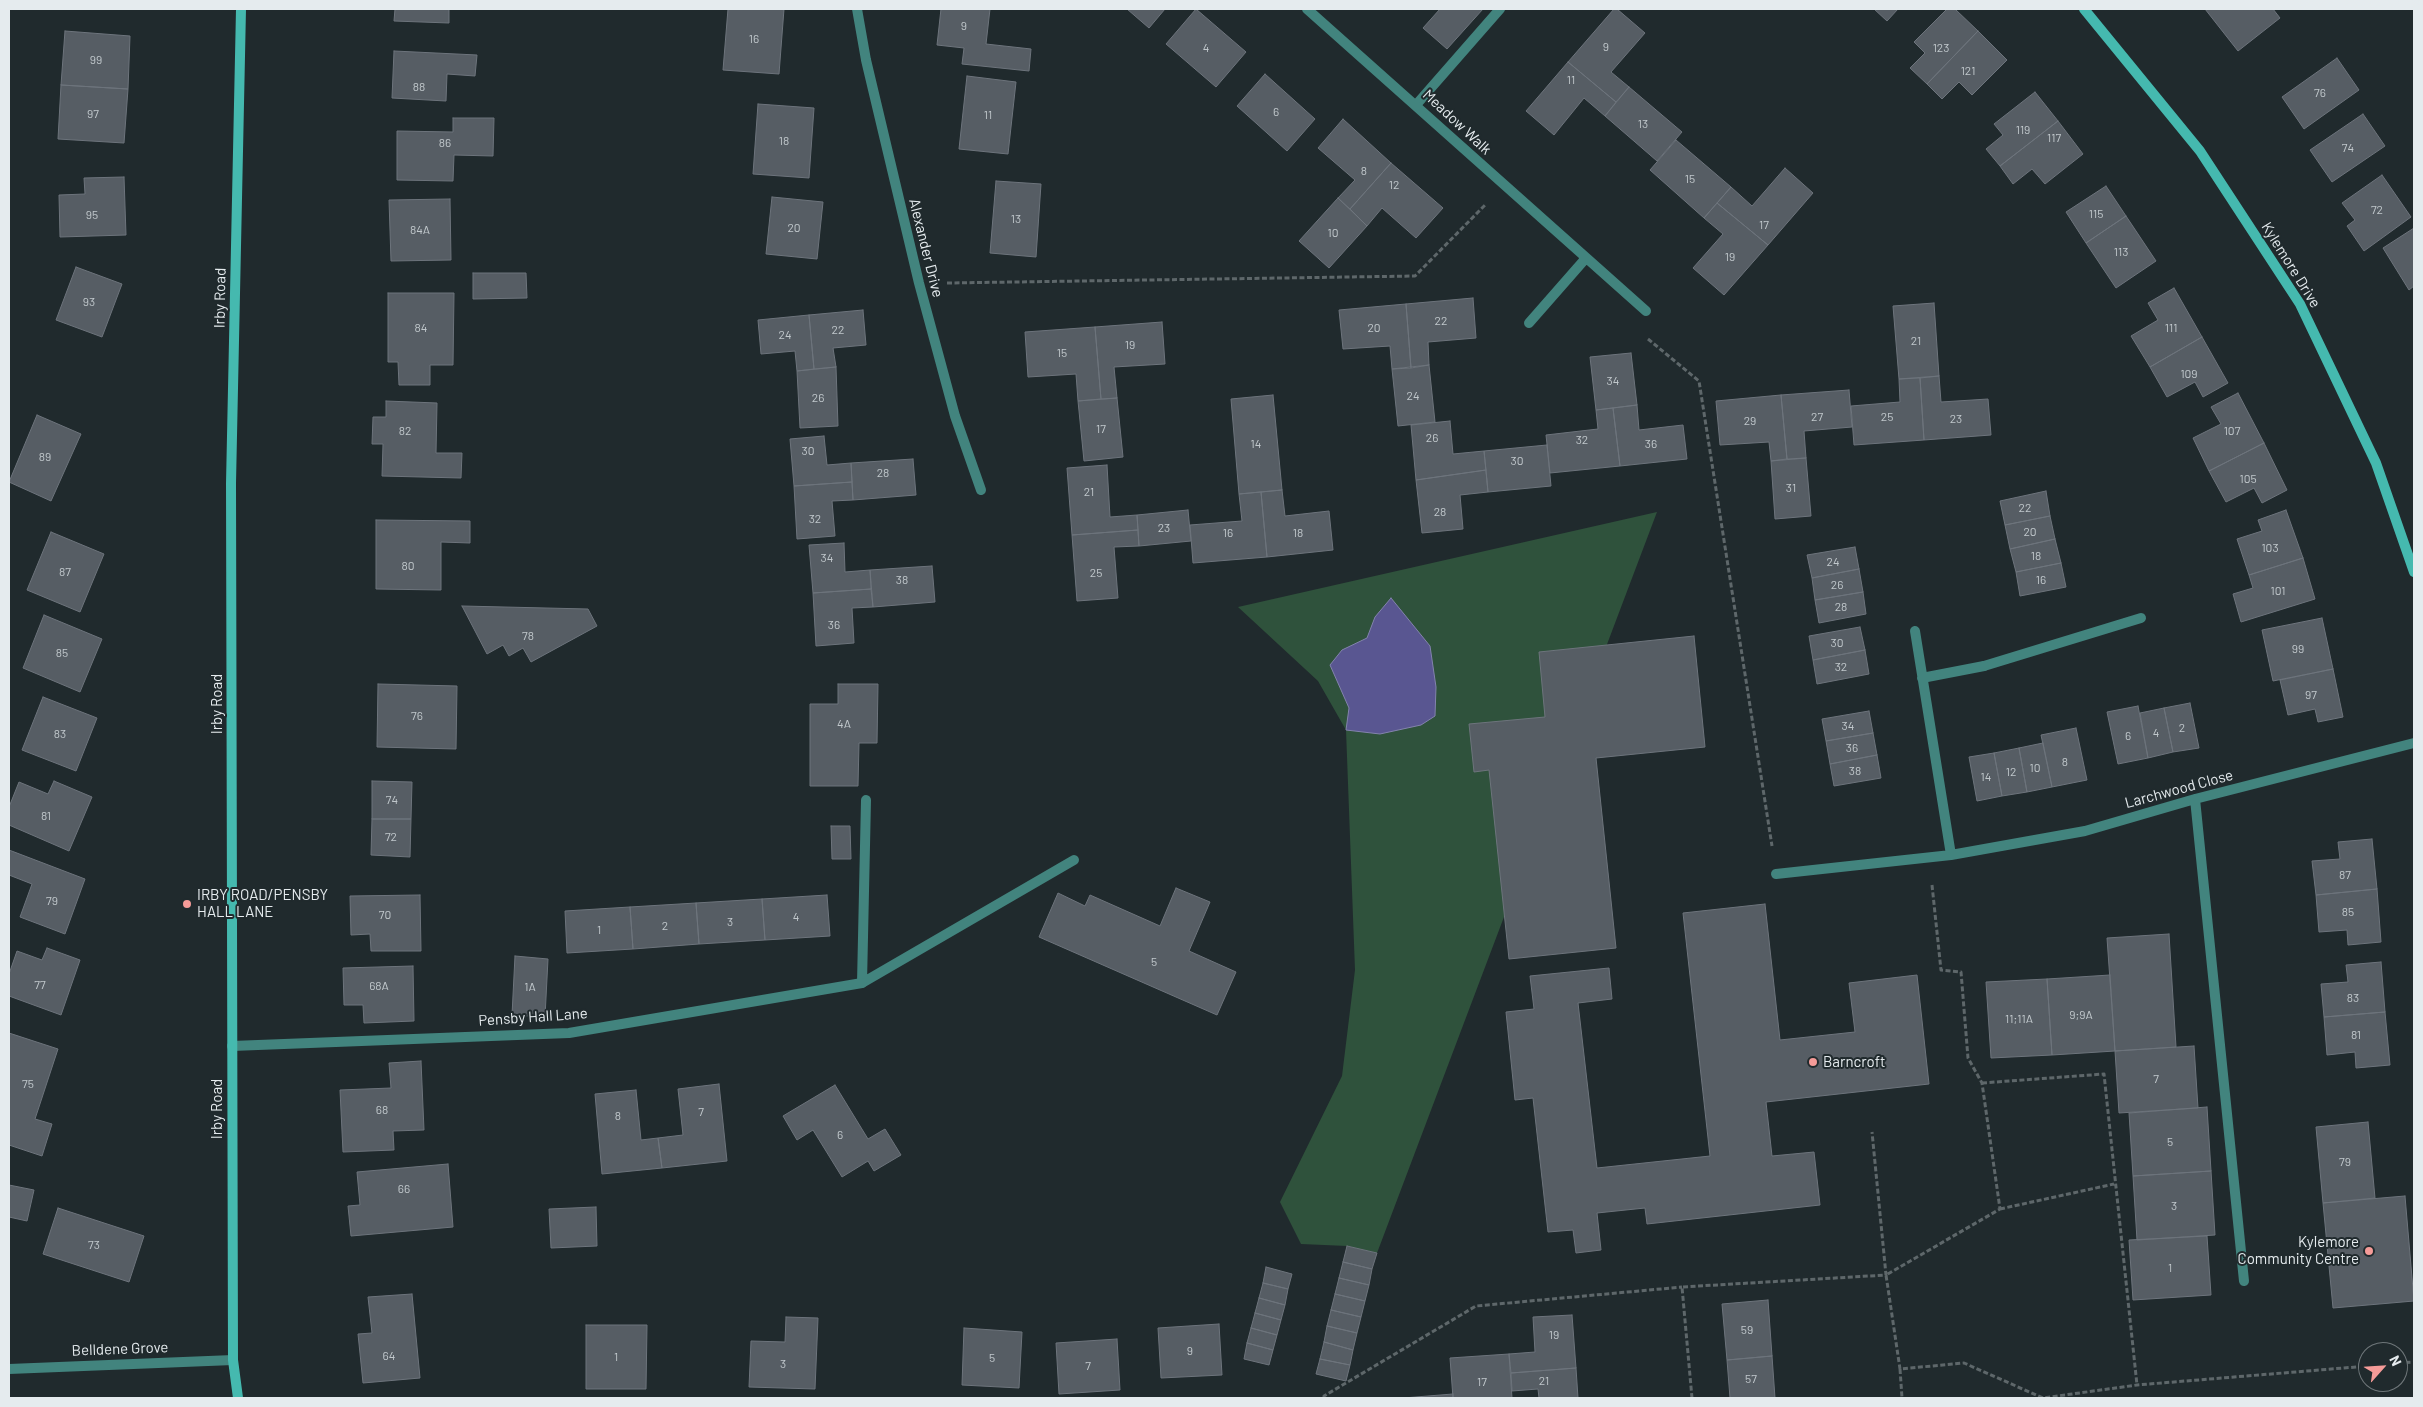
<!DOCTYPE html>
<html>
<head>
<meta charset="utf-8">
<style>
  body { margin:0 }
  #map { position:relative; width:2423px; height:1407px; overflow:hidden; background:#202a2d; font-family:Barlow,sans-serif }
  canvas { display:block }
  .frame { position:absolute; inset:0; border:10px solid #e5ebee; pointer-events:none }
  .north { position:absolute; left:2358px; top:1342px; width:50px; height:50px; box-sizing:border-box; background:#202a2d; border:1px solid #6f777a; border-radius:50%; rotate:64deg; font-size:14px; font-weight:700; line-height:20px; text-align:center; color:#e5ebee }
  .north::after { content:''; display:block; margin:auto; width:18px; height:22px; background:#f59b98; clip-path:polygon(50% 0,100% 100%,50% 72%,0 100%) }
</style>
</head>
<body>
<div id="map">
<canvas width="2423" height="1407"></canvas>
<div class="frame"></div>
<div class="north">N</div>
</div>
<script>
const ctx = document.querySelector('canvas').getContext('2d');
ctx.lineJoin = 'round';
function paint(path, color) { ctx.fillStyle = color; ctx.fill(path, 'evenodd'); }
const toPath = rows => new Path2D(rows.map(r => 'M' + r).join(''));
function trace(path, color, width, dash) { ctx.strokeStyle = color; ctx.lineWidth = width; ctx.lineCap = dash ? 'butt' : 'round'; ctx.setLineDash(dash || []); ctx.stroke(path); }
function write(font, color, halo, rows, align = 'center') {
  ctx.font = font + ' Barlow,sans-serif'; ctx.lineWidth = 4; ctx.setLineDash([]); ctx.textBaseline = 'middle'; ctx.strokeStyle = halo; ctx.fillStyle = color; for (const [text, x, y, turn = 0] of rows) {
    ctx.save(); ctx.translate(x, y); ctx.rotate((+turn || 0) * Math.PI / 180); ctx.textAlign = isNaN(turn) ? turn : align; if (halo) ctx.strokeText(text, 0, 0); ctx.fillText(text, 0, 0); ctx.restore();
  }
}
const green = toPath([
  [1657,512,1377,1253,1347,1246,1301,1244,1280,1202,1342,1076,1355,970,1346,730,1318,681,1238,607]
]);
const water = toPath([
  [1391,598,1430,646,1436,687,1435,716,1421,725,1380,734,1346,730,1349,708,1330,665,1342,650,1367,638,1375,617,1391,598]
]);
const building = toPath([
  [395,9,449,9,449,23,394,21,395,9],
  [728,9,784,9,779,74,723,70,728,9],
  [941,9,990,9,986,44,1031,49,1029,71,962,64,964,48,937,45,941,9],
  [1127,9,1165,9,1149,28,1127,9],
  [1196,9,1246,52,1216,87,1166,44,1196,9],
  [1440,9,1483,9,1447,49,1423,28,1440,9],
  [1614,9,1617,9,1645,33,1611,72,1629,87,1616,102,1568,62,1614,9],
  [1874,9,1898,9,1887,21,1874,9],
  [1947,9,1955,9,1978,31,1927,84,1910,68,1925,53,1914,42,1947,9],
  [2205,9,2273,9,2280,18,2238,51,2205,9],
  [65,31,130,36,128,89,61,85,65,31],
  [1978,31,2007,60,1972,95,1959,82,1942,99,1927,84,1978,31],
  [394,51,477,55,475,76,447,74,446,101,392,98,394,51],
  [2337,58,2359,90,2304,129,2282,97,2337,58],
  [1568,62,1616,102,1605,116,1584,98,1554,135,1526,111,1568,62],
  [1265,74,1315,119,1287,151,1237,106,1265,74],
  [967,76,1016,82,1008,154,959,149,967,76],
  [61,85,128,89,124,143,58,139,61,85],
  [1629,87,1682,132,1657,161,1605,116,1629,87],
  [2035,92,2058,121,2000,166,1986,149,2003,135,1994,124,2035,92],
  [758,104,814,108,809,178,753,174,758,104],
  [2363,114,2385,146,2332,182,2310,150,2363,114],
  [453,118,494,118,493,156,454,155,453,181,397,180,397,131,453,132,453,118],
  [1343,119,1391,163,1350,209,1338,198,1355,180,1318,148,1343,119],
  [2058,121,2083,154,2045,184,2032,169,2013,184,2000,166,2058,121],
  [1676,140,1731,187,1704,218,1650,170,1676,140],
  [1391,163,1443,208,1416,238,1382,208,1367,226,1350,209,1391,163],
  [1785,168,1813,193,1768,245,1717,203,1731,187,1752,206,1785,168],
  [2382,175,2411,217,2364,251,2347,226,2355,220,2342,203,2382,175],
  [124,177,126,235,60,237,59,195,85,194,84,178,124,177],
  [996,181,1041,184,1036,257,990,253,996,181],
  [2106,186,2126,216,2086,243,2066,212,2106,186],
  [772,197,823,202,817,259,766,254,772,197],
  [1338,198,1367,226,1329,268,1299,241,1338,198],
  [450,199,451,260,391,261,389,200,450,199],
  [1717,203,1768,245,1724,295,1693,268,1723,234,1704,218,1717,203],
  [2126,216,2156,261,2116,288,2086,243,2126,216],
  [2414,228,2414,286,2409,290,2383,248,2414,228],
  [76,267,122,284,102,337,56,320,76,267],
  [473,273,526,273,527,298,473,299,473,273],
  [2174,288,2202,337,2150,367,2131,336,2158,320,2148,303,2174,288],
  [388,293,454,293,453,365,430,365,430,385,399,385,398,362,388,362,388,293],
  [1473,298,1476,338,1428,342,1429,365,1411,368,1406,304,1473,298],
  [1934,303,1939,376,1899,379,1893,306,1934,303],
  [1406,304,1411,368,1392,369,1390,346,1343,349,1339,310,1406,304],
  [863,310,866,345,833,348,836,367,814,369,809,315,863,310],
  [809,315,814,369,797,371,795,351,761,354,758,320,809,315],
  [1162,322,1165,364,1114,367,1117,398,1101,399,1095,327,1162,322],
  [1095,327,1101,399,1078,401,1076,374,1028,377,1025,332,1095,327],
  [2202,337,2228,383,2203,397,2195,382,2167,397,2150,367,2202,337],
  [1631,353,1637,405,1596,410,1590,357,1631,353],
  [1429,365,1435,422,1398,426,1392,369,1429,365],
  [836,367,838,426,800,428,797,371,836,367],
  [1939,376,1941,402,1988,399,1991,435,1924,440,1920,378,1939,376],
  [1920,378,1924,440,1854,445,1851,406,1900,402,1899,379,1920,378],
  [1849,390,1852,427,1804,431,1806,458,1787,459,1781,395,1849,390],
  [2238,393,2264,443,2209,471,2193,438,2221,424,2211,407,2238,393],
  [1273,395,1282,490,1239,494,1231,399,1273,395],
  [1781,395,1787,459,1771,461,1769,442,1720,445,1716,401,1781,395],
  [1117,398,1123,457,1084,461,1078,401,1117,398],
  [386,401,437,403,436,453,462,453,461,478,382,476,383,444,372,444,373,417,386,417,386,401],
  [1637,405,1639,430,1683,425,1687,459,1620,466,1613,408,1637,405],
  [1613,408,1620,466,1550,473,1546,435,1598,429,1596,410,1613,408],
  [37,415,81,434,51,501,9,482,37,415],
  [1450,421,1453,454,1484,451,1486,470,1416,480,1411,425,1450,421],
  [824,436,827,465,851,463,852,482,794,486,790,439,824,436],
  [2264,443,2287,490,2262,503,2254,488,2226,502,2209,471,2264,443],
  [1547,445,1551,486,1488,492,1484,451,1547,445],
  [1806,458,1811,516,1775,519,1771,461,1806,458],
  [913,459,916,495,853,500,851,463,913,459],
  [1107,465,1110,517,1137,515,1138,530,1072,535,1067,468,1107,465],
  [1486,470,1488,492,1460,495,1463,529,1422,533,1416,480,1486,470],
  [852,482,853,500,832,501,835,536,797,539,794,486,852,482],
  [1282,490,1285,516,1329,511,1333,550,1267,557,1261,492,1282,490],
  [2046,491,2050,516,2005,525,2000,501,2046,491],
  [1261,492,1267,557,1193,563,1190,525,1242,521,1239,494,1261,492],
  [1188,510,1191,541,1139,546,1137,515,1188,510],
  [2286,510,2303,558,2249,575,2237,539,2262,531,2258,520,2286,510],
  [2050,516,2055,539,2010,549,2005,525,2050,516],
  [376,520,470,521,470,543,441,542,441,590,376,589,376,520],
  [1138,530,1139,546,1114,547,1118,598,1077,601,1072,535,1138,530],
  [51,532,104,554,80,612,27,590,51,532],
  [2055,539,2061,563,2016,572,2010,549,2055,539],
  [844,543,845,572,870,570,871,589,813,593,809,545,844,543],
  [1855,547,1859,569,1812,578,1807,555,1855,547],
  [2303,558,2315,599,2241,622,2233,594,2253,588,2249,575,2303,558],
  [2061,563,2066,587,2020,596,2016,572,2061,563],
  [932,566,935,602,873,607,870,570,932,566],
  [1859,569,1863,592,1815,600,1812,578,1859,569],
  [871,589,873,607,852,608,854,643,816,646,813,593,871,589],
  [1863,592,1866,614,1819,623,1815,600,1863,592],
  [462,606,588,609,597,626,531,662,523,648,509,656,503,645,487,654,462,606],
  [44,615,102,639,80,692,23,668,44,615],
  [2322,618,2333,669,2273,681,2262,630,2322,618],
  [1860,627,1865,650,1813,660,1809,636,1860,627],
  [1694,636,1705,747,1596,758,1616,948,1509,959,1489,770,1474,772,1469,724,1545,717,1539,652,1694,636],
  [1865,650,1869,674,1817,684,1813,660,1865,650],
  [2333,669,2343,717,2318,722,2315,709,2288,715,2280,680,2333,669],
  [378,684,457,686,456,749,377,747,378,684],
  [838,684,878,684,877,743,859,743,858,786,810,786,810,704,838,704,838,684],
  [43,697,97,718,76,771,22,750,43,697],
  [2190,703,2199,748,2173,752,2164,708,2190,703],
  [2138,706,2148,758,2118,764,2107,712,2138,706],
  [2164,708,2173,752,2148,758,2140,713,2164,708],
  [1869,711,1873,733,1826,741,1822,719,1869,711],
  [2076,728,2087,780,2052,787,2041,735,2076,728],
  [1873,733,1877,755,1830,764,1826,741,1873,733],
  [2043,743,2052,787,2027,792,2019,748,2043,743],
  [2019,748,2027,792,2002,796,1994,753,2019,748],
  [1994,753,2002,796,1977,801,1969,757,1994,753],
  [1877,755,1881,778,1834,786,1830,764,1877,755],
  [54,781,92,797,69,851,9,825,9,807,19,782,48,794,54,781],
  [372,781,412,782,411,819,372,819,372,781],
  [372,819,411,819,410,857,371,855,372,819],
  [831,826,850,826,851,859,832,859,831,826],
  [2372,839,2377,889,2316,895,2312,861,2340,859,2338,842,2372,839],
  [9,850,85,879,65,934,20,917,32,884,9,875,9,850],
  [1176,888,1210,902,1189,951,1236,972,1217,1015,1039,937,1058,893,1085,906,1090,895,1160,926,1176,888],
  [2377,889,2381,942,2348,945,2347,930,2319,932,2316,895,2377,889],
  [420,895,421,951,371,951,370,934,351,935,350,896,420,895],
  [827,895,830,936,765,940,762,899,827,895],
  [762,899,765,940,699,944,696,903,762,899],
  [696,903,699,944,633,949,630,907,696,903],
  [1765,904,1780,1040,1855,1032,1849,983,1917,975,1929,1084,1766,1102,1772,1156,1814,1152,1820,1205,1647,1224,1645,1208,1597,1213,1601,1250,1576,1253,1573,1230,1548,1232,1533,1098,1515,1100,1506,1012,1534,1009,1530,976,1609,968,1612,999,1578,1003,1597,1168,1710,1156,1683,913,1765,904],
  [630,907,633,949,567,953,565,911,630,907],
  [2169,934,2176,1047,2115,1051,2107,938,2169,934],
  [47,948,80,960,61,1015,9,996,9,974,17,951,42,960,47,948],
  [515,956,548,959,545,1017,512,1015,515,956],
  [2381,962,2385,1012,2324,1017,2321,984,2348,982,2346,965,2381,962],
  [413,966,414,1021,364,1023,363,1005,344,1005,343,968,413,966],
  [2110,975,2115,1051,2052,1055,2047,979,2110,975],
  [2047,979,2052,1055,1991,1058,1986,982,2047,979],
  [2385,1012,2390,1065,2356,1068,2355,1052,2327,1055,2324,1017,2385,1012],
  [9,1033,58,1049,35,1119,52,1124,42,1156,9,1145,9,1033],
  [2194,1046,2198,1108,2119,1113,2115,1051,2194,1046],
  [421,1061,424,1130,393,1131,394,1150,343,1152,340,1090,391,1088,389,1063,421,1061],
  [719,1084,727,1161,662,1168,658,1138,683,1135,678,1089,719,1084],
  [835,1085,868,1139,885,1129,901,1155,874,1171,868,1161,842,1177,813,1130,797,1140,783,1116,835,1085],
  [636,1090,641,1140,658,1138,662,1168,602,1174,595,1094,636,1090],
  [2207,1107,2211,1171,2133,1176,2129,1113,2207,1107],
  [2368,1122,2375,1198,2323,1203,2316,1127,2368,1122],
  [448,1164,453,1227,351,1236,348,1206,360,1205,357,1172,448,1164],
  [2211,1171,2215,1235,2137,1240,2133,1176,2211,1171],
  [9,1185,34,1190,27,1221,9,1217,9,1185],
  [2405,1196,2414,1301,2333,1308,2323,1203,2405,1196],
  [596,1207,597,1246,551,1248,549,1209,596,1207],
  [58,1208,144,1236,129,1282,43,1254,58,1208],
  [2207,1236,2211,1295,2133,1300,2129,1240,2207,1236],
  [1347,1246,1377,1253,1372,1269,1343,1262,1347,1246],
  [1343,1262,1372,1269,1369,1285,1339,1278,1343,1262],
  [1266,1267,1292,1274,1288,1289,1263,1283,1266,1267],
  [1339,1278,1369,1285,1365,1301,1335,1294,1339,1278],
  [1263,1283,1288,1289,1285,1305,1259,1298,1263,1283],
  [412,1294,420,1378,363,1383,358,1334,372,1333,368,1297,412,1294],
  [1335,1294,1365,1301,1361,1317,1331,1310,1335,1294],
  [1259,1298,1285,1305,1281,1320,1255,1313,1259,1298],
  [1768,1300,1772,1356,1727,1360,1722,1304,1768,1300],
  [1331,1310,1361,1317,1357,1333,1327,1326,1331,1310],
  [1255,1313,1281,1320,1277,1335,1251,1328,1255,1313],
  [1572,1315,1576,1368,1511,1373,1509,1354,1535,1352,1533,1317,1572,1315],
  [786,1317,818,1318,815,1389,749,1387,751,1341,785,1342,786,1317],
  [1219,1324,1222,1375,1161,1378,1158,1328,1219,1324],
  [586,1325,647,1325,646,1389,586,1389,586,1325],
  [1327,1326,1357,1333,1353,1350,1324,1342,1327,1326],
  [964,1328,1022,1332,1019,1388,962,1385,964,1328],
  [1251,1328,1277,1335,1273,1350,1247,1343,1251,1328],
  [1117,1339,1120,1390,1059,1394,1056,1343,1117,1339],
  [1324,1342,1353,1350,1350,1365,1320,1359,1324,1342],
  [1247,1343,1273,1350,1269,1365,1244,1359,1247,1343],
  [1509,1354,1512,1398,1453,1398,1450,1358,1509,1354],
  [1772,1356,1775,1398,1730,1398,1727,1360,1772,1356],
  [1320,1359,1350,1365,1346,1381,1316,1374,1320,1359],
  [1576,1368,1578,1398,1539,1398,1538,1389,1512,1391,1511,1373,1576,1368],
  [1453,1394,1453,1398,1403,1398,1453,1394]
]);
const path = toPath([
  [947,283,1415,276,1486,204],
  [1648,339,1699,381,1772,846],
  [1932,885,1941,970,1961,972,1968,1058,1982,1083,2000,1209,1886,1275,1900,1369,1964,1363,2043,1398,2137,1385,2368,1366],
  [1982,1083,2104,1074,2137,1385],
  [2000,1209,2114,1184],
  [2398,1363,2414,1362],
  [1900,1369,1902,1398],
  [1324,1398,1324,1396,1476,1306,1682,1287],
  [1692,1398,1682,1287,1886,1275,1872,1132]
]);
const lane = toPath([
  [1416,105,1500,9],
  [1984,666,2141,618],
  [862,983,1074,860],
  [862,983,866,800]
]);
const street = toPath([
  [857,9,866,60,919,283,955,416,981,490],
  [1307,9,1646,311],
  [1529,323,1586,258],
  [1915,631,1951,855],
  [1922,678,1984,666],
  [2195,799,2244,1281],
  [1776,874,1951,855,2085,831,2195,799,2414,743],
  [232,1046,569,1033,862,983],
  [9,1369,233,1360]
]);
const secondary = toPath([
  [2084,9,2200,151,2300,304,2376,463,2414,572],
  [238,1398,233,1360,231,483,241,9]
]);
const markers = [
  [187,904,5,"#f59b98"],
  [1813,1062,5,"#f59b98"],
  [2369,1251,5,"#f59b98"]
];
const numberNames = [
  ["9",964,26],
  ["16",754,39],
  ["9",1606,47],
  ["4",1206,48],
  ["123",1941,48],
  ["99",96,60],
  ["121",1968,71],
  ["11",1571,80],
  ["88",419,87],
  ["76",2320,93],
  ["6",1276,112],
  ["97",93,114],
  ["11",988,115],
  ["13",1643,124],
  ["119",2023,130],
  ["117",2054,138],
  ["18",784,141],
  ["86",445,143],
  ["74",2348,148],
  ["8",1364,171],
  ["15",1690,179],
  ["12",1394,185],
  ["72",2377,210],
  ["115",2096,214],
  ["95",92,215],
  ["13",1016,219],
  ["17",1764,225],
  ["20",794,228],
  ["84A",420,230],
  ["10",1333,233],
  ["113",2121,252],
  ["19",1730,257],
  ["93",89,302],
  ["22",1441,321],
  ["84",421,328],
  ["20",1374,328],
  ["111",2171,328],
  ["22",838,330],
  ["24",785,335],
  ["21",1916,341],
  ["19",1130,345],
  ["15",1062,353],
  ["109",2189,374],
  ["34",1613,381],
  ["24",1413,396],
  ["26",818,398],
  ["27",1817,417],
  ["25",1887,417],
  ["23",1956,419],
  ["29",1750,421],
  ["17",1101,429],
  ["82",405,431],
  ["107",2232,431],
  ["26",1432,438],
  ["32",1582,440],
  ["14",1256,444],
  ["36",1651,444],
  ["30",808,451],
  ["89",45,457],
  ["30",1517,461],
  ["28",883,473],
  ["105",2248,479],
  ["31",1791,488],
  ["21",1089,492],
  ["22",2025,508],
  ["28",1440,512],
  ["32",815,519],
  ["23",1164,528],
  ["20",2030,532],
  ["16",1228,533],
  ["18",1298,533],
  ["103",2270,548],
  ["18",2036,556],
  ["34",827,558],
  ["24",1833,562],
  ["80",408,566],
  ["87",65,572],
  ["25",1096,573],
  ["38",902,580],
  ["16",2041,580],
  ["26",1837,585],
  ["101",2278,591],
  ["28",1841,607],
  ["36",834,625],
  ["78",528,636],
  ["30",1837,643],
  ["99",2298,649],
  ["85",62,653],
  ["32",1841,667],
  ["97",2311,695],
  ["76",417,716],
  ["4A",844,724],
  ["34",1848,726],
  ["2",2182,728],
  ["4",2156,733],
  ["83",60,734],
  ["6",2128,736],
  ["36",1852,748],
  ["8",2065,762],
  ["10",2035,768],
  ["38",1855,771],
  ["12",2011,772],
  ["14",1986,777],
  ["74",392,800],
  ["81",46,816],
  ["72",391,837],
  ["87",2345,875],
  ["79",52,901],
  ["85",2348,912],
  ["70",385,915],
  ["4",796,917],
  ["3",730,922],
  ["2",665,926],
  ["1",599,930],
  ["5",1154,962],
  ["77",40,985],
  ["68A",379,986],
  ["1A",530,987],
  ["83",2353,998],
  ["9;9A",2081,1015],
  ["11;11A",2019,1019],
  ["81",2356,1035],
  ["7",2156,1079],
  ["75",28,1084],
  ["68",382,1110],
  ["7",701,1112],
  ["8",618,1116],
  ["6",840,1135],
  ["5",2170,1142],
  ["79",2345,1162],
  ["66",404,1189],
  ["3",2174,1206],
  ["73",94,1245],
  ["1",2170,1268],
  ["59",1747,1330],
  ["19",1554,1335],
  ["9",1190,1351],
  ["64",389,1356],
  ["1",616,1357],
  ["5",992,1358],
  ["3",783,1364],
  ["7",1088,1366],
  ["57",1751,1379],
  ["21",1544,1381],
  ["17",1482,1382]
];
const streetNames = [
  ["Meadow Walk",1457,122,43],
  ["Alexander Drive",926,248,76],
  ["Kylemore Drive",2291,265,58],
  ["Irby Road",220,298,-89],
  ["Irby Road",217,704,-90],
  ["Larchwood Close",2179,789,-15],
  ["Pensby Hall Lane",533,1017,-4],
  ["Irby Road",217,1109,-90],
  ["Belldene Grove",120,1349,-2]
];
const poiNames = [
  ["IRBY ROAD/PENSBY",197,895],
  ["HALL LANE",197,912],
  ["Barncroft",1823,1062],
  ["Kylemore",2359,1242,"right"],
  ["Community Centre",2359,1259,"right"]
];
paint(green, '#2f523c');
paint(water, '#595691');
trace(water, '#8383ad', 1);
paint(building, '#565d64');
trace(building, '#6d747c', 1);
trace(path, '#5e676a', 3, [5, 2.5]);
trace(lane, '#42847e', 10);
trace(street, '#42847e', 10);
trace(secondary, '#45b9af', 10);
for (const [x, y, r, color] of markers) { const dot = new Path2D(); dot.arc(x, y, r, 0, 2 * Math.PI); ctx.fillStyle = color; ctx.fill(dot); trace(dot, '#202a2d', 2); }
write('12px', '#c1c8cc', null, numberNames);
write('15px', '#e5ebee', '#202a2d', streetNames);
write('15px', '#e5ebee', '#202a2d', poiNames, 'left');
</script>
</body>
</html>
